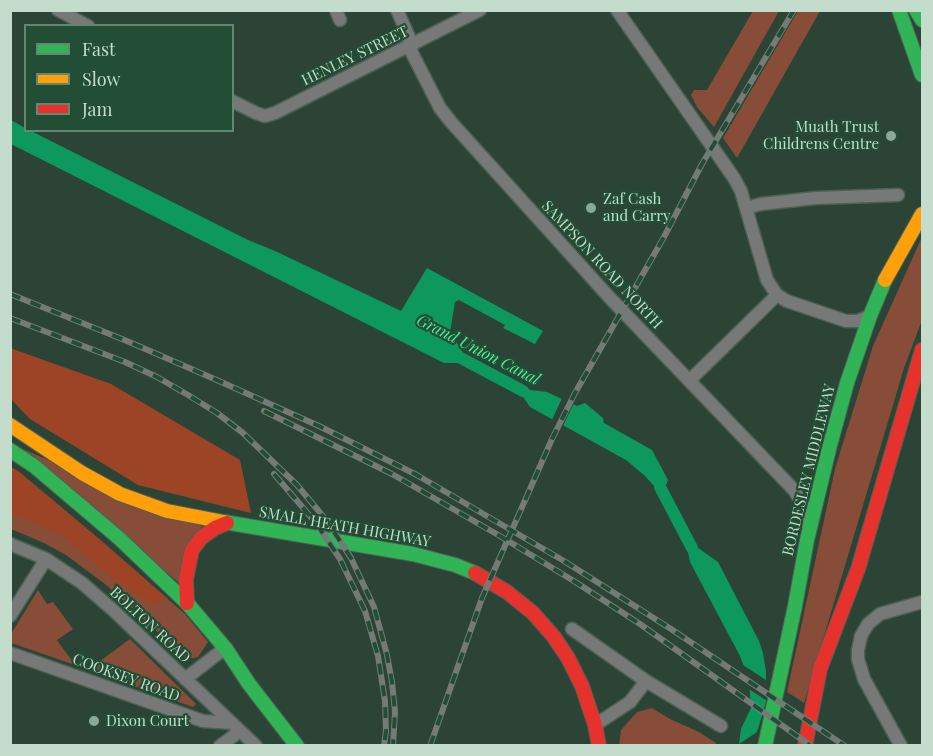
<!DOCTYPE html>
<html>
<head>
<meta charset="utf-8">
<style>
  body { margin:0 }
  #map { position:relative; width:933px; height:756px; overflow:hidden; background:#2c4436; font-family:"Playfair Display",serif }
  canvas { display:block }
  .frame { position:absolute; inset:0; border:12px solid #c4dccc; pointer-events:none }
  .legend { position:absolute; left:24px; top:24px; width:210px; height:108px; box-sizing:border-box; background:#224e35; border:2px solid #638771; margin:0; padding:8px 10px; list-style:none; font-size:18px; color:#c4dccc }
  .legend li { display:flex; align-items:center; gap:12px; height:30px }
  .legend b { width:30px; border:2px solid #638771 }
</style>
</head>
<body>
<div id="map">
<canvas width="933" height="756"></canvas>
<div class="frame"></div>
<ul class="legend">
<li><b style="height:8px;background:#30b455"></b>Fast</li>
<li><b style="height:8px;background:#ff9f0a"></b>Slow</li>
<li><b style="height:8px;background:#e5322d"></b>Jam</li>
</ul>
</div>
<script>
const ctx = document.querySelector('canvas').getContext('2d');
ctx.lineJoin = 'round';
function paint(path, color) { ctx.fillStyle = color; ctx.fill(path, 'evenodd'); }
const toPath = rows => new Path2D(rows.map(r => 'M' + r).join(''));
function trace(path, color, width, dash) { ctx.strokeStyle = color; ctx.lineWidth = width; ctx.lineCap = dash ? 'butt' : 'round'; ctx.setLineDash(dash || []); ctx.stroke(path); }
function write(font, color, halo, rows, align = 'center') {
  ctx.font = font + ' "Playfair Display",serif'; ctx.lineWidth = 4.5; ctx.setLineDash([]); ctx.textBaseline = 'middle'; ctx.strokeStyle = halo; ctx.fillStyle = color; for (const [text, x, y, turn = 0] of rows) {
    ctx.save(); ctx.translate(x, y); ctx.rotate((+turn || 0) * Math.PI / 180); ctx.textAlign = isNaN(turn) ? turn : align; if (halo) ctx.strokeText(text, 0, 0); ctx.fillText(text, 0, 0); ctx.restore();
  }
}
const green = toPath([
  [753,11,779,11,714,127,697,107,691,95,694,90,707,90],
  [798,11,820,11,737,158,723,138],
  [922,237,922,320,904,368,804,703,787,692,835,469,873,346],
  [11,444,202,526,178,582],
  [10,467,18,471,98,538,185,614,208,642,198,657,187,659,105,584,66,555,44,543,11,529],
  [38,590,47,604,53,602,73,629,57,640,75,665,11,643,11,634],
  [130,639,196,704,193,707,88,670],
  [652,708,670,719,699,732,716,743,714,746,619,745,621,730,637,712]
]);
const forest = toPath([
  [10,348,111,384,240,460,251,513,138,485,30,419,11,399],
  [11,467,18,471,98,538,168,599,152,605,113,579,59,533,11,513]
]);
const water = toPath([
  [11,120,25,128,26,130,31,131,248,240,275,251,401,311,427,268,543,331,535,344,503,328,505,325,459,300,455,302,450,332,467,359,474,363,472,367,464,363,444,363,11,144],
  [512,382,531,390,547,392,577,406,585,403,603,418,604,423,652,450,668,480,665,488,666,499,645,476,626,460,530,407,519,391,510,386,510,384],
  [685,536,694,545,718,562,759,641,763,653,766,672,766,702,757,732,739,744,741,729,751,708,749,680,740,656,690,562]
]);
const pier = toPath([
  [563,396,575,401,562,428,551,422],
  [740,663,769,682,769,702,747,688,746,680]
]);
const canal = toPath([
  [459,357,523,391],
  [660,487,692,548]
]);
const street = toPath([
  [58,10,88,26],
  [336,10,340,20],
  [397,10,409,37,412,53,440,108,451,122,610,298,794,490,803,505,806,516,806,523],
  [617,10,734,178,741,191,746,208,767,280,777,295,787,301,846,321,858,321,870,316],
  [232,101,256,113,265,116,275,113,480,10],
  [746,208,761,204,816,198,898,195],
  [690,380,777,295],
  [10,544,46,559,82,583,113,610,256,746],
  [10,616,46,559],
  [572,629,646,681],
  [10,653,203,721,232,723],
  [185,679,220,652,226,649],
  [595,725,630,702,646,681,721,726],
  [220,746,240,731],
  [901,746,864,679,858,659,858,650,861,636,868,624,880,614,922,602]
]);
const fast = toPath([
  [899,10,922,75],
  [916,10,922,20],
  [10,450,34,466,120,539,187,603,226,649,249,684,297,746],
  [224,522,413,554,455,565,475,573],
  [765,746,795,606,807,540,829,449,847,383,870,316,885,280]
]);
const slow = toPath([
  [885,280,922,214],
  [10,425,82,473,120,494,167,511,224,522]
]);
const jam = toPath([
  [475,573,507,592,533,613,554,637,568,658,582,686,595,725,599,746],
  [187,603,186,579,192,550,201,538,215,528,227,523],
  [805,746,820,669,858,569,922,350]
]);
const rail = toPath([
  [10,294,127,341,219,381,319,426,415,474,564,561,671,629,845,746],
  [10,318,125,362,157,377,188,395,217,413,243,433,297,485,327,521,351,558,374,607,387,655,392,682,395,712,393,746],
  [264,411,392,474,500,536,577,583,640,624,811,746],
  [274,474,316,523,340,559,365,611,378,656,385,701,386,731,384,746],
  [430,746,482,598,552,439,575,393,664,237,702,164,794,10]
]);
const markers = [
  [891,136,6,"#8fa798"],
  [591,208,6,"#8fa798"],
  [94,721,6,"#8fa798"]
];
const streetNames = [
  ["HENLEY STREET",355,56,-26],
  ["SAMPSON ROAD NORTH",602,265,47],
  ["BORDESLEY MIDDLEWAY",809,470,-76],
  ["SMALL HEATH HIGHWAY",345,527,10],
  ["BOLTON ROAD",150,625,43],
  ["COOKSEY ROAD",126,678,20]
];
const poiNames = [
  ["Muath Trust",879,127,"right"],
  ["Childrens Centre",879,144,"right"],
  ["Zaf Cash",603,199],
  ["and Carry",603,216],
  ["Dixon Court",106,721]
];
const waterNames = [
  ["Grand Union Canal",478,350,27]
];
paint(green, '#874d39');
paint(forest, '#9e4426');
paint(water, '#0d995e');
paint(pier, '#2c4436');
trace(canal, '#0d995e', 12);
trace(street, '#4c6155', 15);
trace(fast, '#4c6155', 16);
trace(slow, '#4c6155', 16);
trace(jam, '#4c6155', 16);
trace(street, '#777978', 12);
trace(fast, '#30b455', 14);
trace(slow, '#ff9f0a', 14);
trace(jam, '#e5322d', 14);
trace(rail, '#747b77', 6);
trace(rail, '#224e35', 4, [11]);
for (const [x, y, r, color] of markers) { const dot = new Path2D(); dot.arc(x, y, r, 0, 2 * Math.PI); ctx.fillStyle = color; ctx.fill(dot); trace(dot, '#224e35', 2); }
write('15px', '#c4dccc', '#224e35', streetNames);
write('15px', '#c4dccc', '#224e35', poiNames, 'left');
write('italic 16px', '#4bee9b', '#224e35', waterNames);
</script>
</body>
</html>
